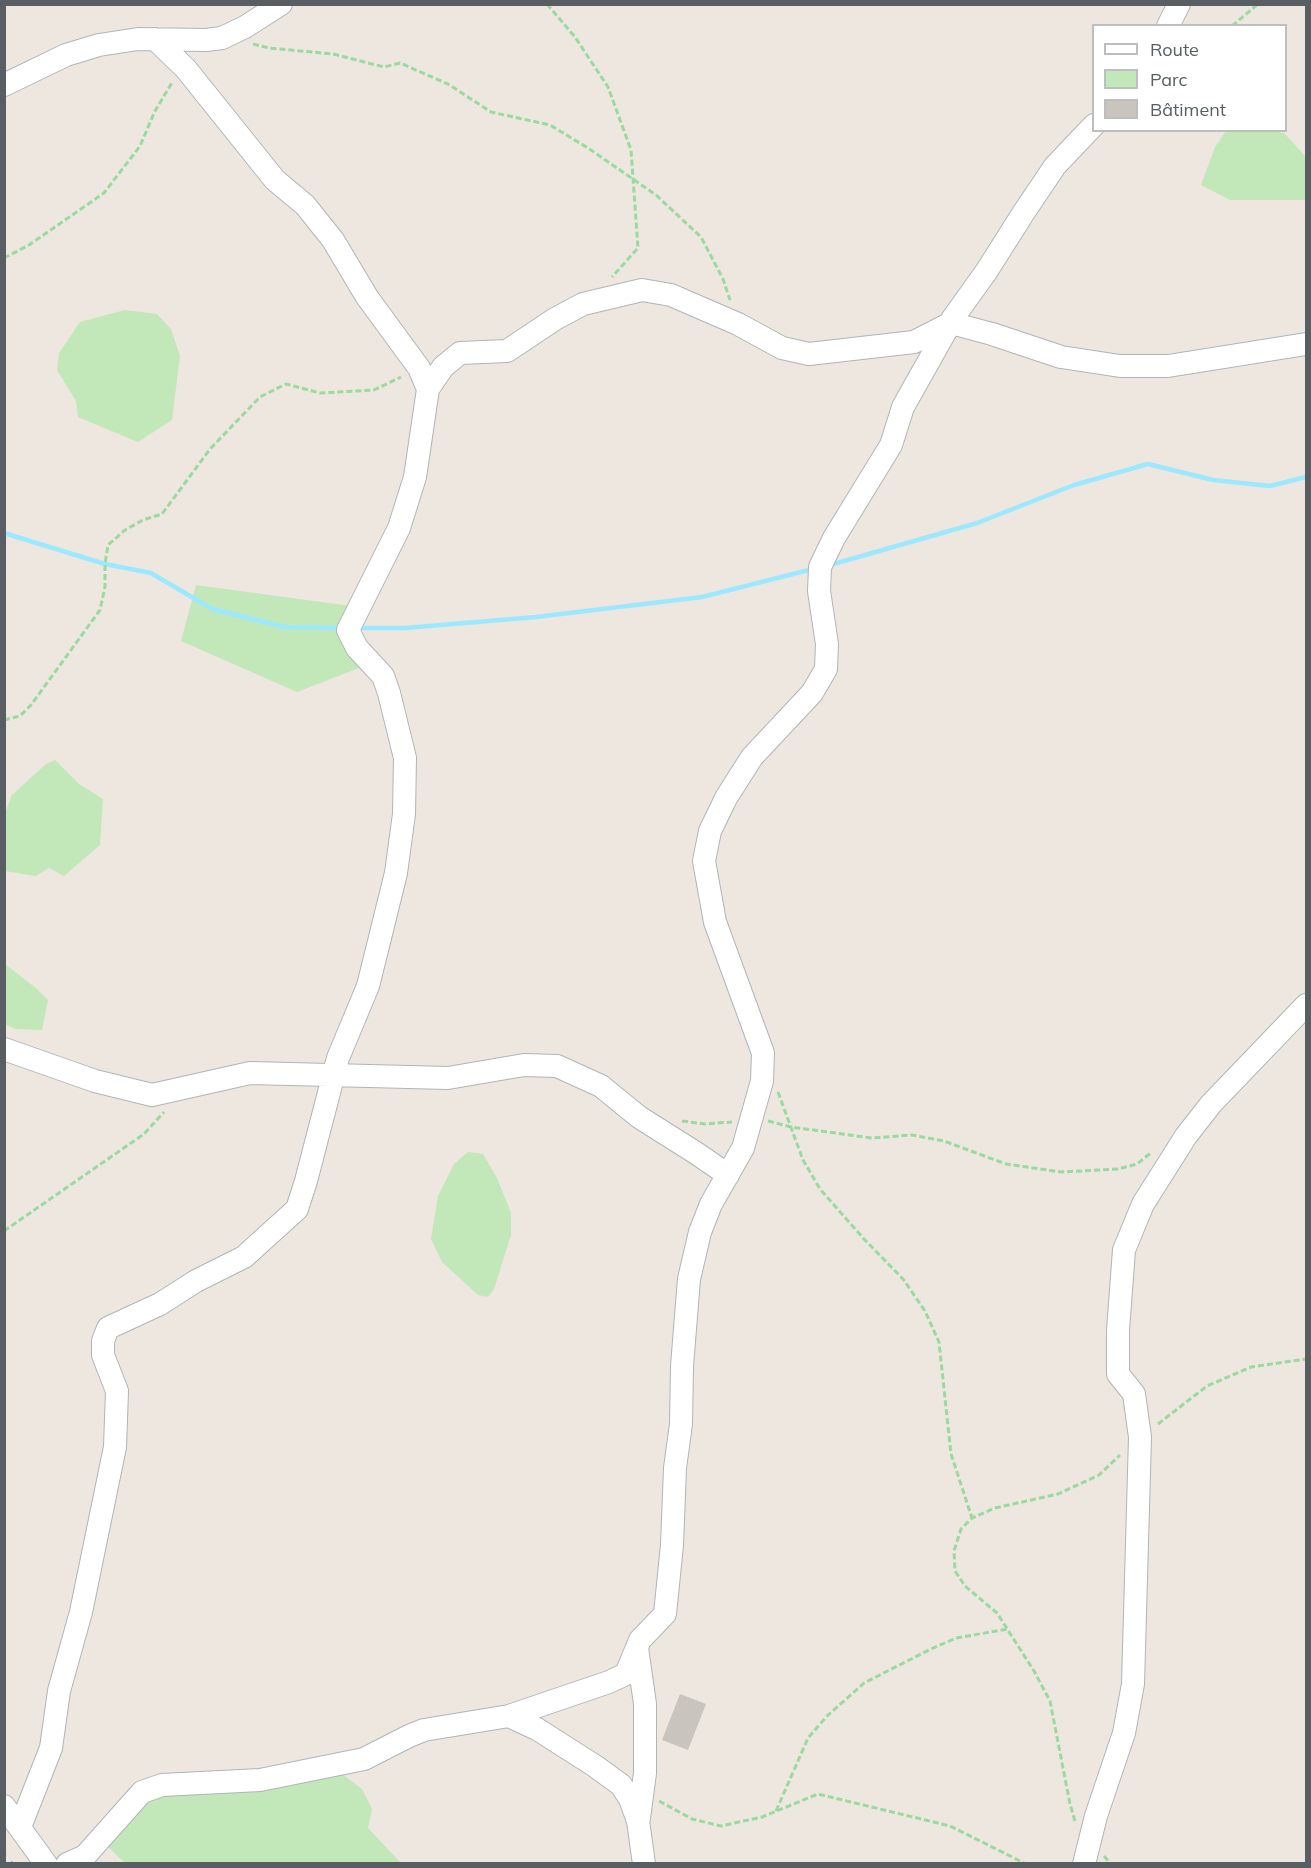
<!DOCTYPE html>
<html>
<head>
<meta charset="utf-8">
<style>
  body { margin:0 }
  #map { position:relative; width:1311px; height:1868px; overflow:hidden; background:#ede7df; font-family:Mulish,sans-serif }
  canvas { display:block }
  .frame { position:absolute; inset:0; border:6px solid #585e62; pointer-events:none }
  .legend { position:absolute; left:1092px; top:24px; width:195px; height:108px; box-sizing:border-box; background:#fff; border:2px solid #bcbfc0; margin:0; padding:8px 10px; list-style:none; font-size:18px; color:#585e62 }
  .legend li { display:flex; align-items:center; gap:12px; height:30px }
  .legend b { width:30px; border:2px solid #bcbfc0 }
</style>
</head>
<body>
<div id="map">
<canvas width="1311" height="1868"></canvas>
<div class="frame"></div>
<ul class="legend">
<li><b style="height:8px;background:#fff"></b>Route</li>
<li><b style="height:16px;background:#c2e7b8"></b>Parc</li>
<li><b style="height:16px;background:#cac4be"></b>Bâtiment</li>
</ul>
</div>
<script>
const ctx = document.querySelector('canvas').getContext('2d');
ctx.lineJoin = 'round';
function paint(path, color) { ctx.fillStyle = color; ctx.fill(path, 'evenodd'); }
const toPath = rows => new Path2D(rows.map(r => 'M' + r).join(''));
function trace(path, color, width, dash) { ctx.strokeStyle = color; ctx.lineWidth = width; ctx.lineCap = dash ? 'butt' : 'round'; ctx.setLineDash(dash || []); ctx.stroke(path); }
const green = toPath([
  [1226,131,1277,131,1285,134,1306,157,1306,200,1230,200,1201,185,1215,147],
  [125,310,157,314,171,329,180,356,172,420,138,442,78,417,76,401,57,370,59,353,80,322],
  [196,585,358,607,348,630,364,666,297,692,181,641],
  [55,760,79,784,103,799,100,845,64,876,49,868,36,876,5,871,5,813,12,795,46,764],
  [5,964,37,989,48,1000,42,1030,15,1029,5,1024],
  [468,1152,483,1154,497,1178,511,1213,511,1235,494,1289,488,1297,478,1295,442,1262,431,1239,438,1196,454,1164],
  [331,1766,362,1789,372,1809,368,1828,401,1863,125,1863,100,1839,142,1792]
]);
const stream = toPath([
  [4,533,105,564,151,573,212,609,285,627,342,628],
  [830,565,977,523,1074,485,1148,464,1213,480,1270,486,1306,477],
  [356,628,405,628,536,617,702,597,813,569]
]);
const building = toPath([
  [680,1694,706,1704,688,1750,662,1740]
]);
const path = toPath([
  [547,4,575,37,608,87,631,150,638,248,612,277],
  [1232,26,1258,4],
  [253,44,269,48,333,54,384,67,400,63,448,84,491,112,550,125,588,148,656,195,701,237,723,279,730,300],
  [4,258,29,245,104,193,140,146,155,111,173,81],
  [4,720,20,716,31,705,100,610,105,587,105,564,108,545,125,530,143,520,162,514,210,449,260,397,286,384,320,393,374,390,401,377],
  [778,1092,803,1160,820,1189,864,1239,903,1279,925,1311,939,1342,951,1454,972,1518],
  [682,1121,705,1124,732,1122],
  [768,1121,791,1127,872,1138,912,1135,944,1141,1006,1164,1061,1172,1118,1169,1137,1164,1152,1152],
  [4,1231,144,1134,164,1112],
  [1158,1424,1207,1386,1251,1367,1306,1359],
  [659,1801,692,1819,721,1826,762,1817,818,1794,950,1826,1026,1864],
  [776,1811,808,1738,827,1716,864,1683,931,1649,956,1638,1008,1629],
  [1075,1821,1070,1804,1050,1701,1034,1671,997,1613,965,1586,955,1571,954,1551,961,1529,972,1518,995,1508,1058,1494,1099,1475,1120,1455],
  [1104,1856,1111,1864]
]);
const minor = toPath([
  [1168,26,1179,4],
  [155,39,186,69,275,180,305,205,333,240,367,297,419,368,428,389],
  [4,85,66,55,99,45,138,39,206,40,222,38,245,27,281,4],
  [4,1049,95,1081,152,1095,250,1073,448,1078,524,1065,557,1066,601,1086,639,1117,696,1153,728,1175],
  [637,1648,645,1704,645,1773,639,1818],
  [509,1716,537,1729,595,1766,621,1785,630,1799,638,1821,644,1864],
  [4,1806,46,1864],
  [20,1827,51,1748,59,1691,81,1612,115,1447,117,1391,103,1355,103,1341,108,1328,160,1304,196,1281,244,1257,297,1209,306,1181,338,1058,368,986,396,873,404,814,405,758,389,693,383,676,357,648,348,630,399,528,415,477,428,389,443,367,460,353,507,351,555,319,583,304,642,290,671,295,738,324,782,348,809,354,914,342,951,323,992,334,1061,357,1120,366,1168,366,1306,344],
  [67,1864,85,1856,142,1792,162,1785,260,1780,364,1759,409,1736,424,1730,509,1716,609,1682,626,1674,640,1640,665,1614,672,1545,675,1468,681,1424,682,1366,689,1279,700,1232,711,1204,743,1148,762,1081,763,1053,715,922,704,861,710,831,726,798,752,757,812,693,826,669,827,644,819,591,820,567,834,538,891,445,903,407,953,318,986,272,1024,212,1055,166,1094,125],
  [1084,1864,1096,1816,1124,1733,1133,1684,1140,1437,1134,1394,1118,1374,1118,1330,1124,1250,1143,1204,1186,1136,1211,1104,1306,1005]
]);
const rail = toPath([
  [4,1855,12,1864]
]);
paint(green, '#c2e7b8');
trace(stream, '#9ce8ff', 4.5);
paint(building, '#cac4be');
trace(minor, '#b0b5b8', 24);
trace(path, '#9ada9e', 3, [6, 3]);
trace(minor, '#fff', 22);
trace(rail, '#b1b2b3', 4.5, [1.5, 8]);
</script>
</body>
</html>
